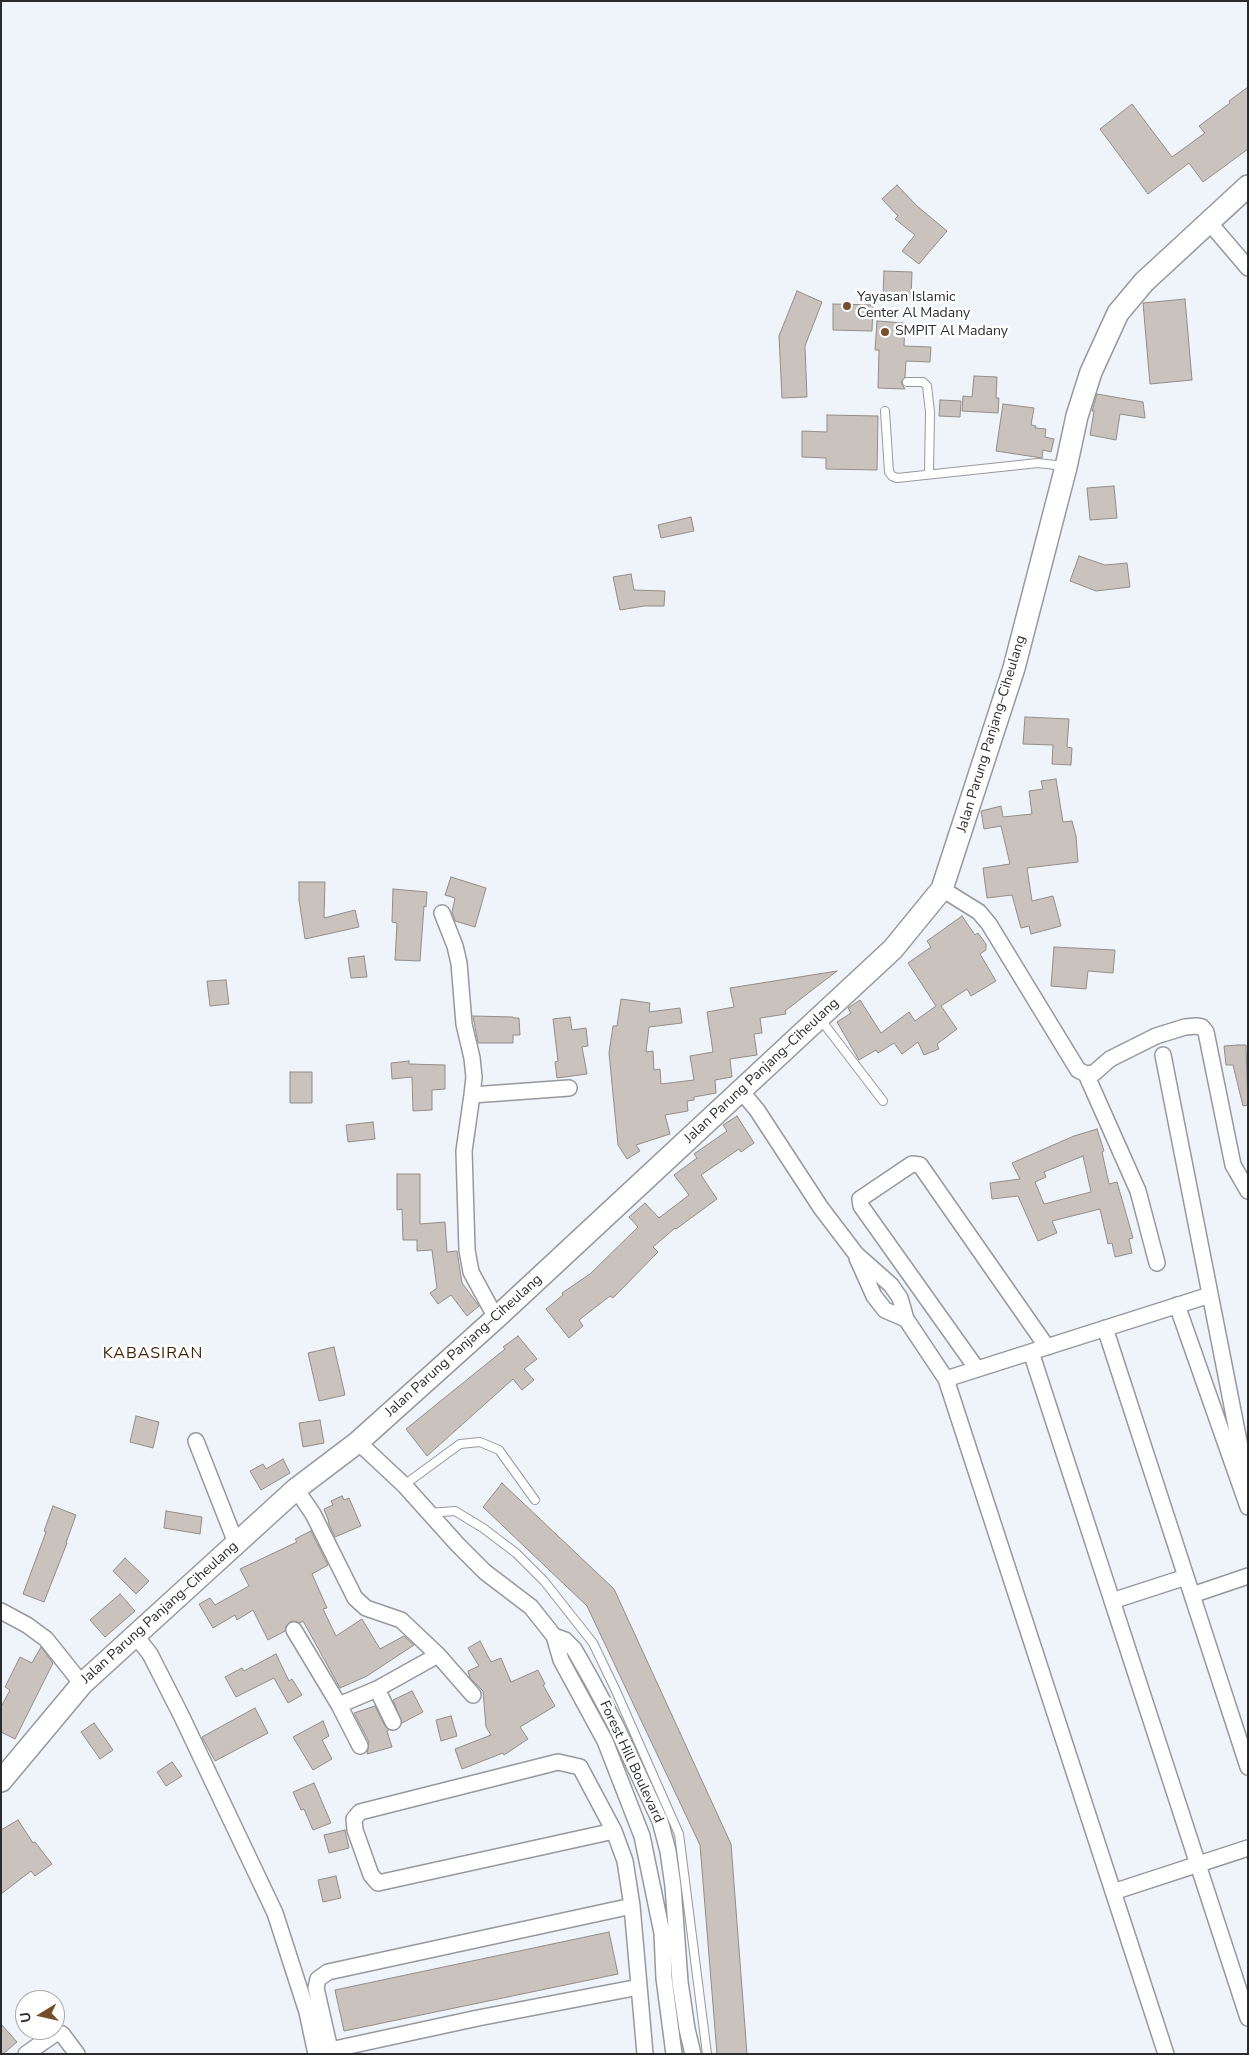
<!DOCTYPE html>
<html>
<head>
<meta charset="utf-8">
<style>
  body { margin:0 }
  #map { position:relative; width:1249px; height:2055px; overflow:hidden; background:#eff3fa; font-family:"Nunito Sans",sans-serif }
  canvas { display:block }
  .frame { position:absolute; inset:0; border:2px solid #2a2b2e; pointer-events:none }
  .north { position:absolute; left:15px; top:1990px; width:50px; height:50px; box-sizing:border-box; background:#fff; border:1px solid #aaaaab; border-radius:50%; rotate:261deg; font-size:14px; font-weight:700; line-height:20px; text-align:center; color:#2a2b2e }
  .north::after { content:''; display:block; margin:auto; width:18px; height:22px; background:#754f2b; clip-path:polygon(50% 0,100% 100%,50% 72%,0 100%) }
</style>
</head>
<body>
<div id="map">
<canvas width="1249" height="2055"></canvas>
<div class="frame"></div>
<div class="north">U</div>
</div>
<script>
const ctx = document.querySelector('canvas').getContext('2d');
ctx.lineJoin = 'round';
function paint(path, color) { ctx.fillStyle = color; ctx.fill(path, 'evenodd'); }
const toPath = rows => new Path2D(rows.map(r => 'M' + r).join(''));
function trace(path, color, width, dash) { ctx.strokeStyle = color; ctx.lineWidth = width; ctx.lineCap = dash ? 'butt' : 'round'; ctx.setLineDash(dash || []); ctx.stroke(path); }
function write(font, color, halo, rows, align = 'center') {
  ctx.font = font + ' "Nunito Sans",sans-serif'; ctx.lineWidth = 5; ctx.setLineDash([]); ctx.textBaseline = 'middle'; ctx.strokeStyle = halo; ctx.fillStyle = color; for (const [text, x, y, turn = 0] of rows) {
    ctx.save(); ctx.translate(x, y); ctx.rotate((+turn || 0) * Math.PI / 180); ctx.textAlign = isNaN(turn) ? turn : align; if (halo) ctx.strokeText(text, 0, 0); ctx.fillText(text, 0, 0); ctx.restore();
  }
}
const building = toPath([
  [1248,87,1248,149,1203,182,1189,163,1148,194,1100,129,1132,104,1172,157,1205,133,1199,126,1230,103,1229,101,1248,87],
  [897,185,917,206,947,231,919,264,902,251,915,235,895,219,898,216,882,199,897,185],
  [884,271,912,272,911,298,883,297,884,271],
  [797,291,822,302,805,346,807,397,782,398,779,336,797,291],
  [1185,299,1192,380,1150,384,1143,303,1185,299],
  [833,304,873,305,872,331,833,330,833,304],
  [877,321,905,323,904,346,931,347,930,362,906,361,905,377,901,382,905,389,878,388,879,350,875,350,877,321],
  [974,376,997,377,996,398,999,398,998,413,962,411,963,396,972,397,974,376],
  [1097,394,1143,402,1145,418,1120,414,1116,440,1090,435,1094,411,1092,411,1093,408,1097,394],
  [940,400,961,401,960,417,939,416,940,400],
  [1003,404,1034,408,1031,425,1036,426,1035,428,1046,429,1045,437,1054,439,1051,452,1043,450,1042,458,996,451,1003,404],
  [827,415,878,416,877,470,826,469,826,458,802,457,802,431,827,432,827,415],
  [1114,486,1117,518,1090,520,1087,488,1114,486],
  [691,517,694,531,661,538,658,525,691,517],
  [1079,556,1105,565,1127,563,1130,587,1096,591,1070,581,1079,556],
  [631,574,634,590,665,591,664,606,644,606,620,610,613,577,631,574],
  [1025,717,1069,719,1067,747,1072,748,1071,765,1052,764,1053,745,1023,744,1025,717],
  [1056,779,1063,822,1072,821,1076,836,1078,862,1027,868,1032,901,1053,896,1061,926,1031,934,1029,926,1021,928,1012,895,987,898,983,868,1010,864,1001,826,984,829,981,811,1001,806,1003,817,1032,814,1029,791,1043,789,1041,781,1056,779],
  [451,877,486,888,475,927,455,921,452,912,455,898,445,895,451,877],
  [299,882,325,882,324,918,355,910,359,927,305,939,299,900,299,882],
  [393,889,427,892,426,907,424,906,420,961,395,960,397,923,392,922,393,889],
  [962,916,975,935,978,933,986,944,986,950,980,954,996,981,971,996,967,989,941,1006,957,1029,937,1044,939,1049,924,1055,918,1042,902,1054,894,1043,878,1053,876,1050,859,1060,837,1022,851,1013,848,1008,860,1000,881,1033,909,1012,915,1021,936,1006,908,963,931,947,927,941,962,916],
  [1054,947,1115,950,1113,973,1088,971,1086,989,1051,986,1054,947],
  [364,956,367,977,351,978,348,958,364,956],
  [837,971,785,1011,786,1014,760,1018,762,1033,754,1034,757,1055,730,1059,732,1077,715,1080,716,1093,694,1097,694,1100,687,1101,688,1111,665,1115,670,1134,636,1145,640,1151,627,1159,618,1145,609,1053,613,1026,617,1026,621,999,650,1003,649,1012,680,1008,682,1023,649,1027,646,1052,653,1051,654,1070,660,1069,661,1084,694,1080,690,1056,713,1052,707,1012,734,1007,730,988,837,971],
  [226,980,229,1004,210,1006,207,981,226,980],
  [473,1016,513,1017,513,1018,519,1018,520,1035,513,1035,513,1043,478,1043,473,1016],
  [570,1017,572,1030,586,1028,588,1046,582,1047,587,1074,557,1078,555,1062,558,1061,553,1019,570,1017],
  [1238,1045,1246,1045,1248,1105,1243,1106,1233,1065,1226,1065,1224,1046,1238,1045],
  [409,1061,409,1064,445,1065,445,1089,432,1090,432,1110,413,1111,412,1077,392,1079,391,1063,409,1061],
  [290,1072,312,1072,312,1103,290,1103,290,1072],
  [737,1116,754,1143,741,1152,739,1149,701,1175,717,1199,676,1229,675,1228,653,1247,658,1252,613,1298,610,1296,579,1320,583,1326,569,1338,546,1309,563,1295,562,1293,590,1274,638,1227,629,1217,645,1203,659,1218,689,1195,674,1175,697,1158,694,1154,727,1131,723,1125,737,1116],
  [373,1122,375,1139,348,1142,346,1125,373,1122],
  [1097,1129,1104,1151,1102,1152,1109,1184,1117,1182,1133,1238,1129,1239,1132,1253,1115,1257,1112,1243,1108,1244,1100,1209,1052,1221,1057,1233,1038,1241,1018,1196,992,1199,990,1183,1020,1179,1012,1163,1074,1136,1097,1129],
  [1083,1156,1091,1192,1044,1204,1035,1182,1046,1177,1044,1172,1083,1156],
  [397,1174,420,1174,420,1224,445,1222,447,1252,457,1251,462,1283,479,1306,467,1316,451,1295,438,1304,430,1293,437,1288,432,1250,417,1251,417,1240,403,1240,402,1209,397,1210,397,1174],
  [518,1336,537,1359,524,1369,534,1380,522,1390,513,1379,427,1456,406,1429,505,1349,503,1347,518,1336],
  [334,1347,345,1395,319,1401,308,1353,334,1347],
  [136,1416,159,1422,153,1448,130,1442,136,1416],
  [320,1420,324,1443,303,1447,299,1423,320,1420],
  [283,1459,290,1473,261,1490,250,1471,263,1464,266,1469,283,1459],
  [502,1483,614,1589,731,1844,747,2054,717,2054,700,1845,587,1606,483,1507,502,1483],
  [342,1496,344,1500,349,1498,361,1526,335,1537,328,1522,329,1522,324,1509,333,1505,331,1501,342,1496],
  [53,1506,76,1515,66,1543,67,1543,44,1602,23,1594,46,1532,44,1531,53,1506],
  [166,1511,202,1517,200,1534,164,1528,166,1511],
  [311,1531,328,1565,312,1574,327,1608,323,1609,336,1636,362,1619,380,1649,404,1636,414,1645,367,1676,340,1688,303,1621,300,1623,294,1621,290,1622,286,1626,285,1631,268,1640,253,1610,237,1620,235,1615,213,1628,199,1604,210,1598,215,1605,249,1586,240,1569,297,1542,295,1539,311,1531],
  [125,1558,149,1581,136,1594,113,1571,125,1558],
  [120,1594,135,1611,105,1637,90,1620,120,1594],
  [480,1641,491,1662,501,1658,511,1682,538,1670,545,1684,543,1685,555,1706,520,1727,528,1739,504,1755,503,1753,462,1769,455,1749,491,1735,486,1727,483,1691,470,1678,468,1671,479,1666,468,1648,480,1641],
  [41,1647,53,1663,15,1739,1,1732,1,1707,10,1690,5,1687,20,1657,32,1663,41,1647],
  [276,1654,289,1681,292,1679,302,1695,288,1703,274,1678,236,1697,225,1677,242,1668,244,1671,276,1654],
  [412,1691,423,1712,402,1723,393,1700,412,1691],
  [375,1706,385,1726,389,1730,387,1731,392,1747,367,1754,369,1742,354,1713,375,1706],
  [255,1708,268,1733,215,1761,202,1737,255,1708],
  [451,1716,457,1736,441,1741,436,1720,451,1716],
  [323,1721,329,1736,322,1740,332,1759,313,1770,293,1737,323,1721],
  [94,1723,113,1750,100,1759,81,1732,94,1723],
  [172,1762,182,1776,166,1786,157,1772,172,1762],
  [314,1783,331,1823,313,1830,304,1809,301,1810,293,1792,314,1783],
  [18,1820,33,1843,35,1842,52,1864,35,1876,31,1871,1,1894,1,1830,18,1820],
  [345,1830,349,1848,329,1853,324,1835,345,1830],
  [336,1876,341,1898,323,1902,318,1880,336,1876],
  [609,1932,618,1974,344,2031,335,1990,609,1932],
  [1,2024,17,2042,3,2054,1,2054,1,2024]
]);
const lane = toPath([
  [907,382,923,382,927,386,930,412,929,474],
  [885,411,889,472,892,476,897,478,1038,463,1064,466],
  [821,1020,883,1101],
  [404,1485,460,1444,480,1442,499,1450,535,1500],
  [429,1513,455,1511,483,1528,516,1553,544,1581,593,1643,616,1691,679,1834,707,2054]
]);
const street = toPath([
  [1208,221,1248,268],
  [942,889,979,912,989,924,1078,1070,1086,1074,1094,1073,1110,1059,1156,1036,1185,1027,1196,1026,1202,1027,1206,1032,1233,1165,1248,1191],
  [442,913,455,946,459,963,464,1024,472,1058,474,1077,472,1095,569,1088],
  [1163,1055,1248,1487],
  [1086,1074,1138,1191,1157,1263],
  [741,1091,757,1110,821,1208,856,1254,891,1285,900,1298,906,1319,946,1379,1166,2054],
  [472,1095,464,1151,467,1250,471,1272,496,1318],
  [857,1258,874,1296,885,1310,906,1319],
  [1177,1305,1248,1507],
  [1105,1328,1248,1767],
  [1031,1352,1248,2018],
  [977,1369,861,1206,860,1199,912,1164,920,1165,1047,1347],
  [946,1379,1210,1295],
  [196,1441,236,1543],
  [358,1442,404,1485,458,1545,485,1572,531,1607,554,1636,561,1660,605,1741,642,1836,662,1933,664,1978,674,2054],
  [296,1489,313,1514,355,1598,366,1608,401,1620,438,1655,473,1695],
  [1192,1595,1248,1576],
  [1112,1601,1186,1577],
  [1,1611,27,1625,46,1639,82,1684],
  [294,1630,339,1705],
  [135,1635,150,1654,181,1715,275,1913,307,2012,316,2054],
  [554,1636,565,1640,574,1649,591,1679,616,1726,660,1821,668,1851,673,1886,680,1982,687,2029,693,2054],
  [377,1689,393,1722],
  [360,1746,339,1705,377,1689,438,1655],
  [614,1831,378,1883,371,1875,355,1830,354,1819,360,1812,558,1762,580,1767,614,1831,625,1861,632,1906,645,2054],
  [1113,1892,1248,1848],
  [330,2050,478,2018,639,1987],
  [26,2054,56,2033,62,2034,77,2054],
  [331,2054,316,1988,318,1979,328,1972,632,1906]
]);
const secondary = toPath([
  [1,1781,82,1684,296,1489,358,1442,496,1318,893,949,942,889,1014,668,1066,467,1077,416,1091,372,1118,313,1144,282,1248,186]
]);
const markers = [
  [847,306,5,"#754f2b"],
  [885,332,5,"#754f2b"]
];
const poiNames = [
  ["Yayasan Islamic",857,298],
  ["Center Al Madany",857,314],
  ["SMPIT Al Madany",895,332]
];
const streetNames = [
  ["Jalan Parung Panjang–Ciheulang",992,734,-73],
  ["Jalan Parung Panjang–Ciheulang",762,1071,-43],
  ["Jalan Parung Panjang–Ciheulang",464,1346,-42],
  ["Jalan Parung Panjang–Ciheulang",160,1613,-42],
  ["Forest Hill Boulevard",631,1762,65]
];
const quarterNames = [
  ["KABASIRAN",153,1354]
];
paint(building, '#c9c2bd');
trace(building, '#938d88', 1);
trace(lane, '#95999f', 10);
trace(street, '#95999f', 18);
trace(secondary, '#95999f', 24);
trace(lane, '#fff', 8);
trace(street, '#fff', 15);
trace(secondary, '#fff', 21);
for (const [x, y, r, color] of markers) { const dot = new Path2D(); dot.arc(x, y, r, 0, 2 * Math.PI); ctx.fillStyle = color; ctx.fill(dot); trace(dot, '#fff', 2); }
write('14px', '#2a2b2e', '#fff', poiNames, 'left');
write('14px', '#2a2b2e', '#fff', streetNames);
ctx.letterSpacing = '1px';
write('16px', '#3f2305', '#fff', quarterNames);
ctx.letterSpacing = '0px';
</script>
</body>
</html>
